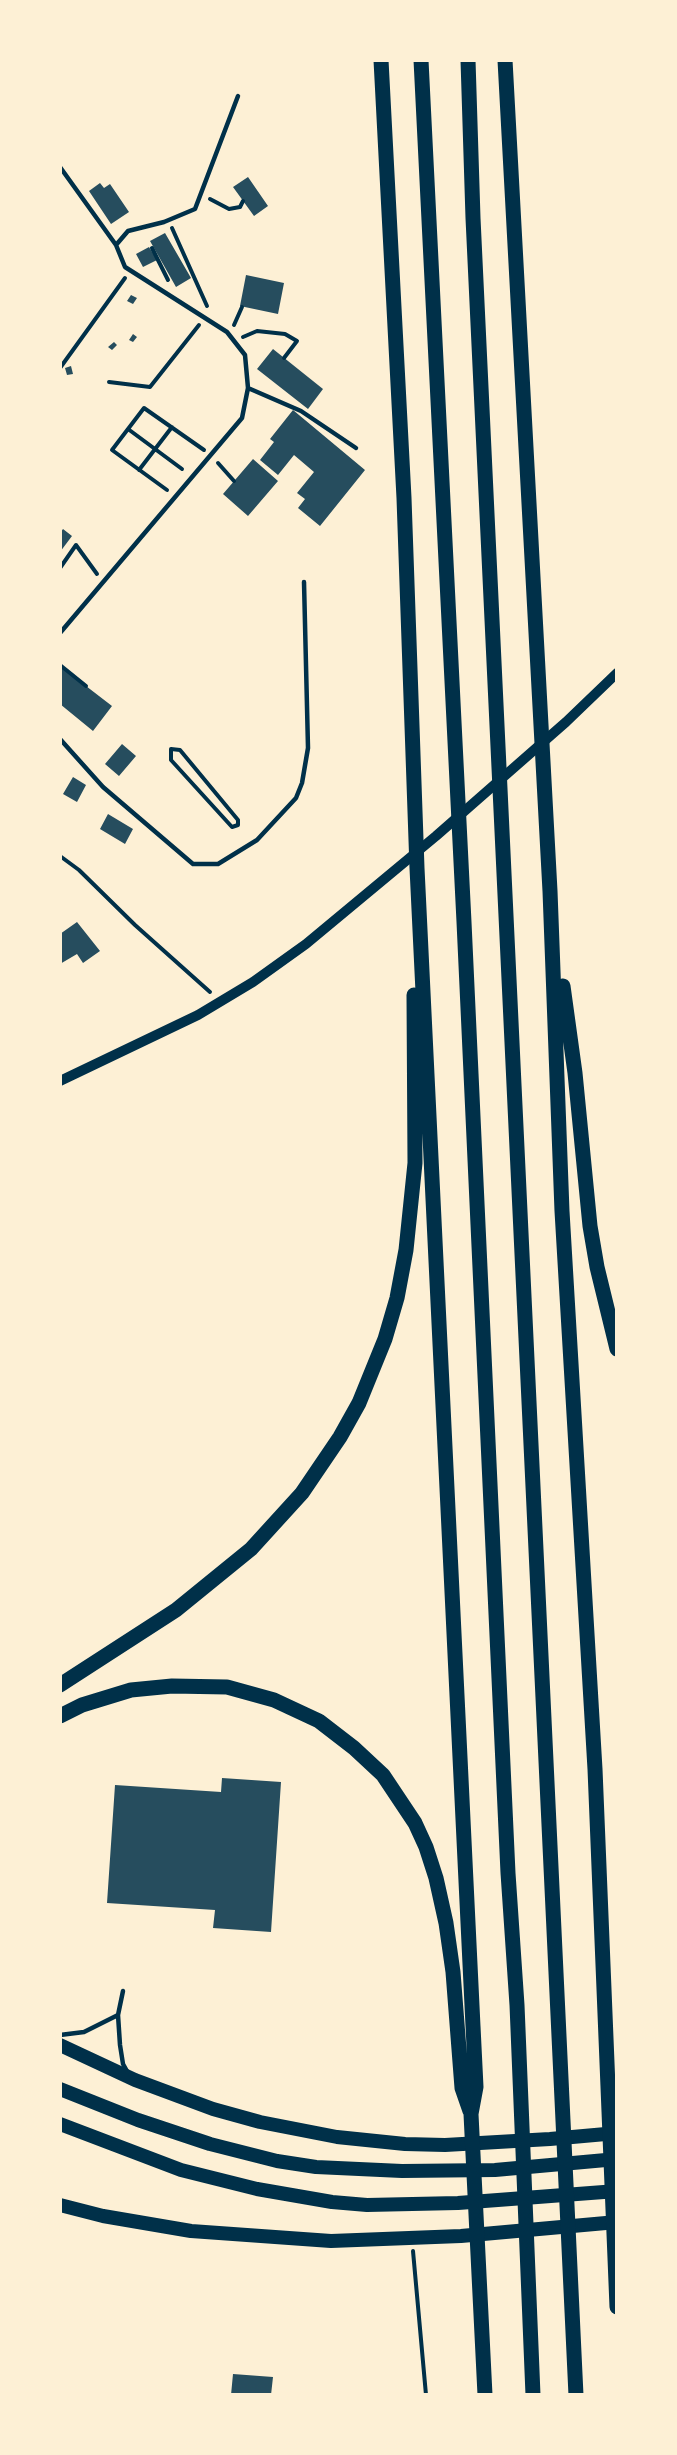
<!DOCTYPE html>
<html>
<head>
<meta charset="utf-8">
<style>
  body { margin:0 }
  #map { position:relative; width:677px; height:2455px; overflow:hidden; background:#fdf0d5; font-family:"PT Sans Narrow",sans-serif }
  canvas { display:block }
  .frame { position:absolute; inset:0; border:62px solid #fdf0d5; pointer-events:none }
</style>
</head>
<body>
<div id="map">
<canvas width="677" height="2455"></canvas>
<div class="frame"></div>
</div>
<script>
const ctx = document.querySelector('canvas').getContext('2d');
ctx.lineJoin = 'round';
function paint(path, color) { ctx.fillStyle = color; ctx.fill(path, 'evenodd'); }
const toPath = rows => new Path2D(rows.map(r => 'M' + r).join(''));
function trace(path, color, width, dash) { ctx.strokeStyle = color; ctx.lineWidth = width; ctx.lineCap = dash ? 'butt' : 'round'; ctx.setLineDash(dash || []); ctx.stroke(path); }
const building = toPath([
  [248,177,268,206,254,216,233,187],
  [100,183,104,188,110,184,129,212,111,224,89,191],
  [165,233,191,278,176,287,150,241],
  [149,247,157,260,143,267,136,254],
  [246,275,284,283,278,314,240,306],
  [131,295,137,298,133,304,127,301],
  [133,334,137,337,133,342,129,340],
  [114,342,117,345,112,350,108,347],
  [273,349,323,389,308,409,257,369],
  [71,366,73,374,67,375,65,368],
  [293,410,365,470,320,526,298,508,305,499,297,493,314,472,294,455,278,475,260,460,274,442,270,439],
  [253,459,278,481,248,516,223,494],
  [63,529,72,536,60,552,60,533],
  [60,666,112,706,93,731,60,704],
  [122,744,136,756,119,776,105,764],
  [73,777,86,785,77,802,63,794],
  [108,814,133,829,125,844,100,829],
  [77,922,100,951,83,963,77,954,60,964,60,934],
  [222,1778,281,1782,271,1932,213,1928,215,1910,107,1903,115,1785,221,1792],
  [233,2374,273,2377,271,2395,231,2395]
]);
const path = toPath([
  [210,199,229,209,240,207,243,201],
  [172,228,207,306],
  [152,248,168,280],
  [234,325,242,307],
  [243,337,257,331,285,334,297,341,284,358],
  [60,368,125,278],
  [109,382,150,387,199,325],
  [128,429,182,469],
  [218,463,234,481],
  [139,470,172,427],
  [167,490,112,450,144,408,204,450],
  [60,568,76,545,97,574],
  [60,665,86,686],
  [171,749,180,750,238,820,238,825,232,827,171,760,171,749],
  [60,856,79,870,135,925,210,992],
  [413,2251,426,2395]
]);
const service = toPath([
  [60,167,116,245],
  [248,388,301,411,356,448],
  [60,633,242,418,248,388,245,355,227,332,125,267,116,245,128,231,164,222,195,209,238,96],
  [60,739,103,787,193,864,218,864,257,840,296,798,302,783,308,748,304,582],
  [123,1991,118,2015,120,2045,123,2064,128,2073],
  [60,2035,84,2032,118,2015]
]);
const tertiary = toPath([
  [60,1081,198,1015,253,982,306,944,436,836,566,722,617,673]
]);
const trunk = toPath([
  [60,2045,135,2080,213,2109,260,2122,337,2137,405,2144,445,2145,550,2139,617,2133],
  [60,2089,138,2120,210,2144,277,2161,316,2167,402,2171,495,2170,617,2159],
  [60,2124,181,2170,257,2189,332,2202,367,2205,458,2203,617,2191],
  [60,2205,103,2216,191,2231,331,2241,461,2236,617,2222]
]);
const motorway = toPath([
  [381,60,404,498,417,868,473,2026,476,2087,471,2114,485,2395],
  [421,60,464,922,508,1873,517,2005,533,2395],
  [468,60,473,218,576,2395],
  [505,60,550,891,562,1211,595,1769,617,2307],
  [563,986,575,1073,590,1226,597,1267,617,1349],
  [60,1685,176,1610,251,1549,302,1493,340,1437,359,1403,385,1339,397,1298,406,1250,415,1163,414,995],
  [60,1716,82,1705,131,1690,172,1686,227,1687,274,1700,319,1721,354,1748,383,1775,415,1823,426,1847,436,1878,446,1923,453,1972,462,2088,470,2111]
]);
paint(building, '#264d5e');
trace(path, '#003049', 4);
trace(service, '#003049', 4.5);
trace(tertiary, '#003049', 10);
trace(trunk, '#003049', 14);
trace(motorway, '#003049', 15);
</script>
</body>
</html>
